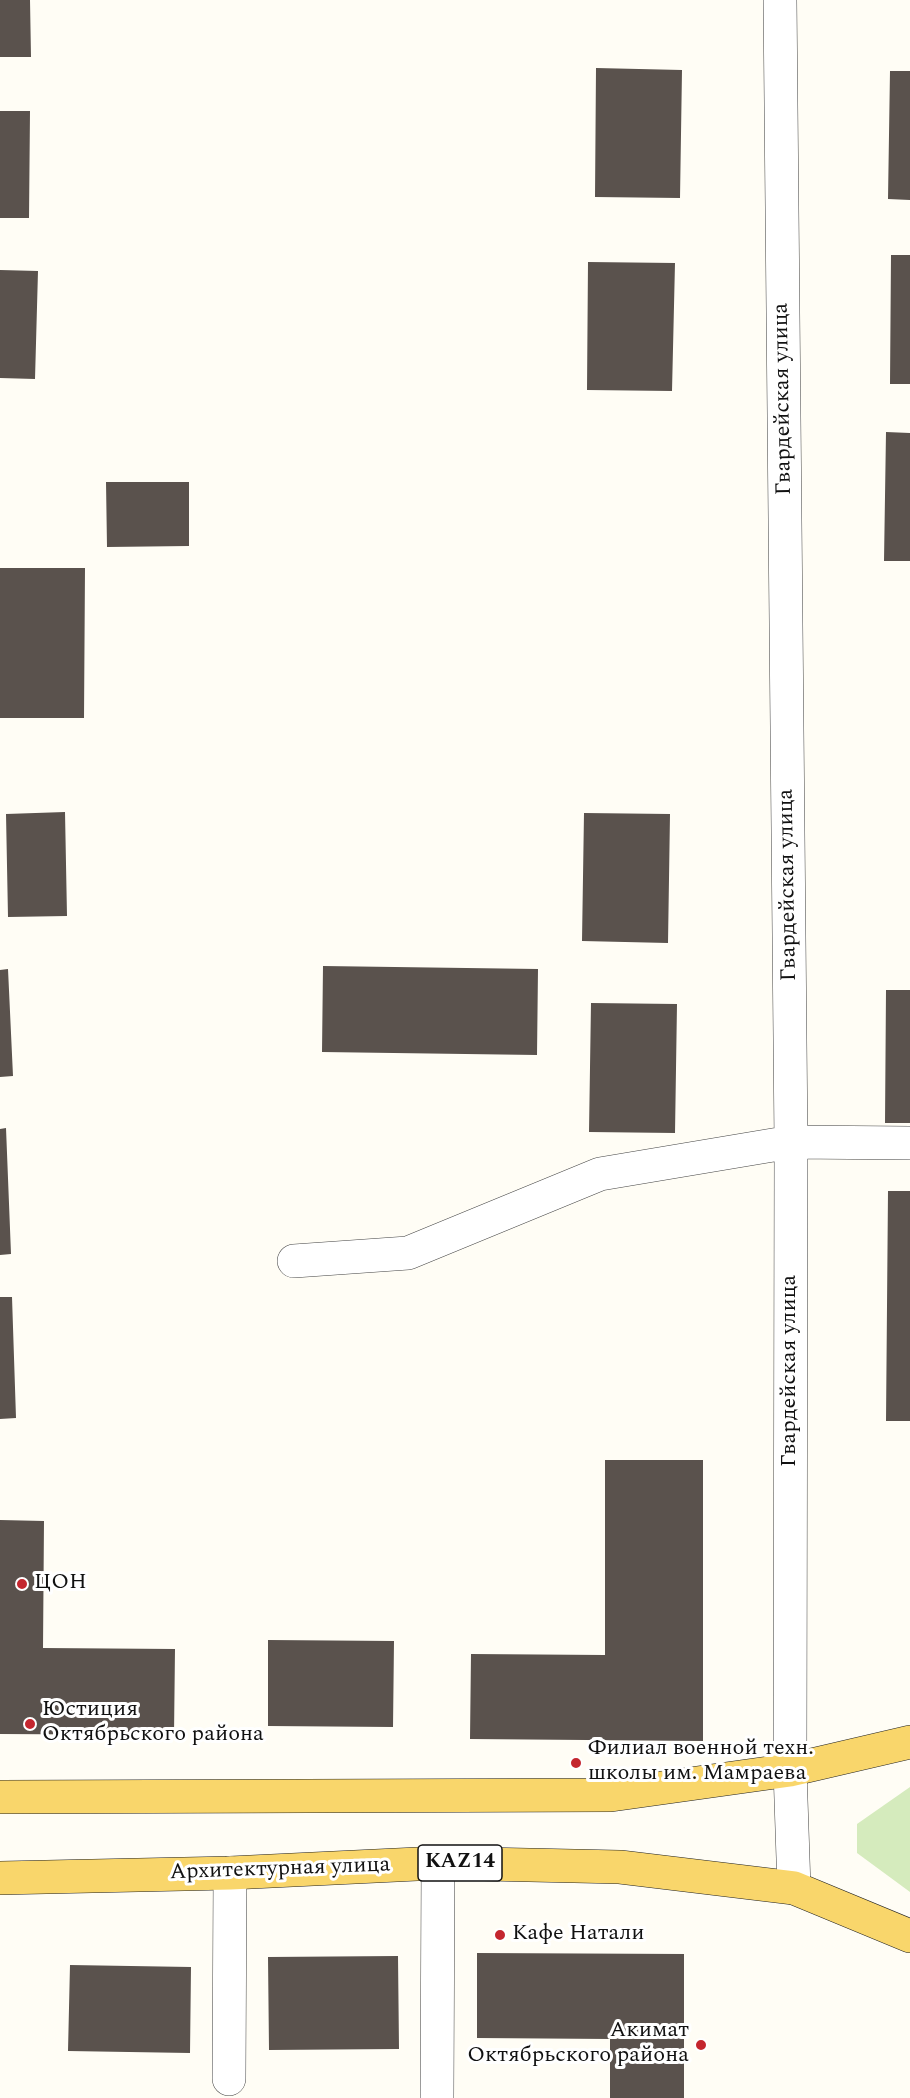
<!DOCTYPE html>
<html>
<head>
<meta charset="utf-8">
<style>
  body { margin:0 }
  canvas { display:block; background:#fffdf5 }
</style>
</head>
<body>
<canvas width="910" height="2098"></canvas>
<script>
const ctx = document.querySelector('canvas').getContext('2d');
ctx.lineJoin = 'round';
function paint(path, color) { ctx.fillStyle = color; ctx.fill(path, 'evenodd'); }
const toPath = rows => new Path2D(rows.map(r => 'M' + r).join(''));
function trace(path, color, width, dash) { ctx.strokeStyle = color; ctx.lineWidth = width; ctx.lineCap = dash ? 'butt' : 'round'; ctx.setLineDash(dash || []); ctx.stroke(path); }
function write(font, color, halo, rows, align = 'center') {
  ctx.font = font + ' Spectral,serif'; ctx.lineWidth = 6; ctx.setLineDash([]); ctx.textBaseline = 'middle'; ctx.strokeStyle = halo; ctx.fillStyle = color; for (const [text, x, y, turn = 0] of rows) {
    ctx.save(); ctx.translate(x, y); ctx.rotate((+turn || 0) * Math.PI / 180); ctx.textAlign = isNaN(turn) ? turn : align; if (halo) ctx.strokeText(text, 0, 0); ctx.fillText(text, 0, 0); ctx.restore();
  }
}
const green = toPath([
  [910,1787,910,1892,857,1853,857,1824]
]);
const building = toPath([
  [0,0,30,0,31,57,0,57],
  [596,68,682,70,680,198,595,197],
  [890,71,910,71,910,200,888,199],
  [0,111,30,111,29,218,0,218],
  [891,255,910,255,910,384,890,384],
  [588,262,675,263,672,391,587,390],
  [0,270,38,271,35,379,0,378],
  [886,432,910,433,910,561,884,561],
  [106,482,189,482,189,546,107,547],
  [0,568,85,568,84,718,0,718],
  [65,812,67,916,8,917,6,814],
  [584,813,670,814,668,943,582,941],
  [323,966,538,969,537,1055,322,1052],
  [8,969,13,1076,0,1077,0,970],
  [886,990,910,990,910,1123,885,1123],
  [591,1003,677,1004,675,1133,589,1132],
  [6,1128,11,1254,0,1255,0,1129],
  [888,1191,910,1191,910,1421,886,1421],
  [0,1297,12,1297,16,1418,0,1419],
  [605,1460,703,1460,703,1741,470,1739,471,1654,605,1655],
  [0,1520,44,1521,43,1648,175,1649,174,1735,0,1734],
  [268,1640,394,1641,393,1727,268,1726],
  [477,1953,684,1954,684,2098,610,2098,610,2039,477,2038],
  [398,1956,399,2049,269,2050,268,1957],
  [70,1965,191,1967,190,2053,68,2051]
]);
const minor = toPath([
  [780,0,791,1142,790,1770,794,1888],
  [294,1261,408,1253,600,1174,791,1142,910,1143],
  [229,2079,230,1873],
  [437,2098,438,1863]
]);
const major = toPath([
  [0,1797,611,1795,790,1770,910,1742],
  [0,1878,230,1873,438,1863,620,1867,794,1888,910,1936]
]);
const markers = [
  [22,1584,6,"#c4262e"],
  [30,1724,6,"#c4262e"],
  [576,1763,6,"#c4262e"],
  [500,1935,6,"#c4262e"],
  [701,2045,6,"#c4262e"]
];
const shields = [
  [460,1863,84]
];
const shieldNames = [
  ["KAZ14",460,1863]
];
const streetNames = [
  ["Гвардейская улица",784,399,-91],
  ["Гвардейская улица",789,885,-91],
  ["Гвардейская улица",791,1371,-90],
  ["Архитектурная улица",280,1870,-2]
];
const poiNames = [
  ["ЦОН",34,1584],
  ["Юстиция",42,1711],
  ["Октябрьского района",42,1736],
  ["Филиал военной техн.",588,1750],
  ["школы им. Мамраева",588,1775],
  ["Кафе Натали",512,1935],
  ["Акимат",689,2032,"right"],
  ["Октябрьского района",689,2057,"right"]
];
paint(green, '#d5ebbd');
paint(building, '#5a524d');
trace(minor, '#444', 34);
trace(major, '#222', 34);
trace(minor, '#fff', 33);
trace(major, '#f9d66b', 33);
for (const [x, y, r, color] of markers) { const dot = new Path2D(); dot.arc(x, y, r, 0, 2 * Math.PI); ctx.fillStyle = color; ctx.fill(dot); trace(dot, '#fff', 2); }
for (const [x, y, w] of shields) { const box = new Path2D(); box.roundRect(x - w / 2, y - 18, w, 36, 4.5); ctx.fillStyle = '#fff'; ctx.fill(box); trace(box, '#111', 1.5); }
write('bold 21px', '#111', null, shieldNames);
write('22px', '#111', '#fff', streetNames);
write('22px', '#111', '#fff', poiNames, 'left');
</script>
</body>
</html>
